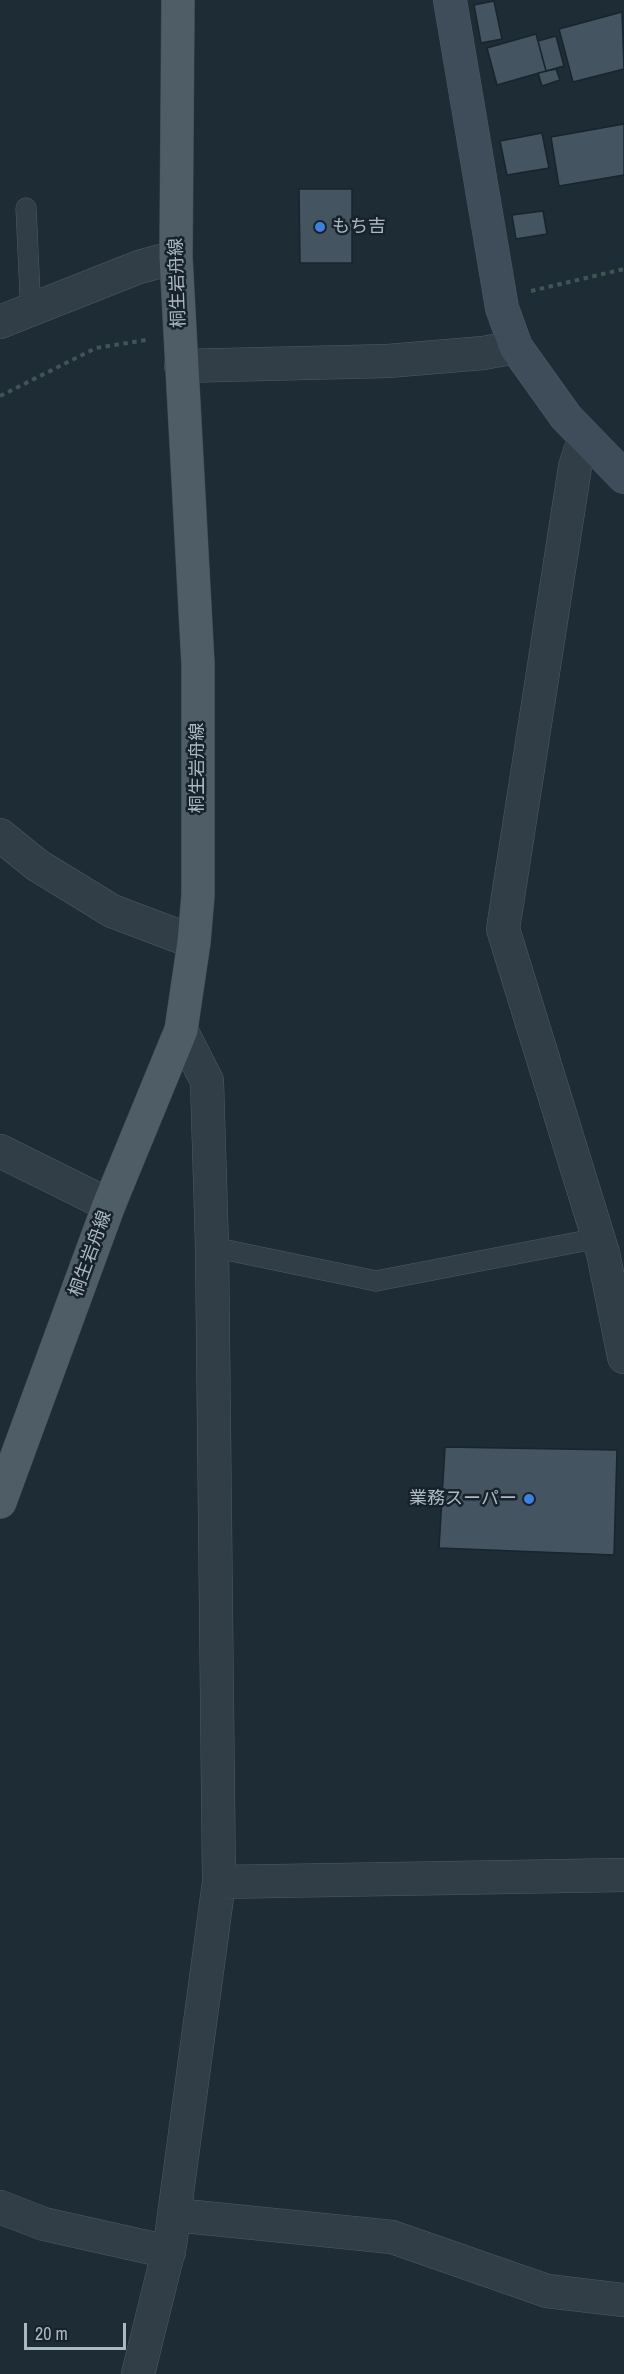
<!DOCTYPE html>
<html>
<head>
<meta charset="utf-8">
<style>
  body { margin:0 }
  #map { position:relative; width:624px; height:2374px; overflow:hidden; background:#1e2c36; font-family:"Archivo Narrow",sans-serif }
  canvas { display:block }
  .scale { position:absolute; left:24px; top:2323px; width:102px; height:27px; box-sizing:border-box; border:3px solid #abb9c4; border-top:0; padding-left:8px; font-size:18px; line-height:21px; white-space:nowrap; color:#abb9c4; -webkit-text-stroke:4px #17222b; paint-order:stroke }
</style>
</head>
<body>
<div id="map">
<canvas width="624" height="2374"></canvas>
<div class="scale">20 m</div>
</div>
<script>
const ctx = document.querySelector('canvas').getContext('2d');
ctx.lineJoin = 'round';
function paint(path, color) { ctx.fillStyle = color; ctx.fill(path, 'evenodd'); }
const toPath = rows => new Path2D(rows.map(r => 'M' + r).join(''));
function trace(path, color, width, dash) { ctx.strokeStyle = color; ctx.lineWidth = width; ctx.lineCap = dash ? 'butt' : 'round'; ctx.setLineDash(dash || []); ctx.stroke(path); }
function write(font, color, halo, rows, align = 'center') {
  ctx.font = font + ' "Archivo Narrow","Noto Sans JP",sans-serif'; ctx.lineWidth = 5; ctx.setLineDash([]); ctx.textBaseline = 'middle'; ctx.strokeStyle = halo; ctx.fillStyle = color; for (const [text, x, y, turn = 0] of rows) {
    ctx.save(); ctx.translate(x, y); ctx.rotate((+turn || 0) * Math.PI / 180); ctx.textAlign = isNaN(turn) ? turn : align; if (halo) ctx.strokeText(text, 0, 0); ctx.fillText(text, 0, 0); ctx.restore();
  }
}
const building = toPath([
  [494,1,502,39,481,43,474,5,494,1],
  [622,12,624,69,573,82,559,29,622,12],
  [536,34,546,71,497,85,487,48,536,34],
  [556,36,564,66,546,71,538,41,556,36],
  [556,69,560,80,542,86,538,73,556,69],
  [624,124,624,175,559,186,551,137,624,124],
  [542,133,549,168,507,175,500,141,542,133],
  [299,189,352,189,352,263,300,263,299,189],
  [543,211,547,234,516,239,512,215,543,211],
  [445,1447,617,1450,614,1555,439,1548,445,1447]
]);
const path = toPath([
  [531,291,624,269],
  [0,396,96,348,146,340]
]);
const lane = toPath([
  [26,208,30,294,33,309],
  [212,1247,376,1281,599,1238]
]);
const street = toPath([
  [0,322,139,267,176,257],
  [181,366,388,361,483,353,516,347],
  [587,441,580,451,575,467,503,929,603,1253,624,1357],
  [0,835,37,865,112,911,194,942],
  [0,1151,109,1205],
  [219,1882,624,1875],
  [0,2207,44,2224,169,2252],
  [175,2215,392,2237,547,2291,624,2300],
  [138,2374,170,2245,219,1882,212,1247,207,1081,181,1030]
]);
const secondary = toPath([
  [450,0,502,308,516,347,566,417,624,477]
]);
const primary = toPath([
  [0,1502,109,1205,181,1030,194,942,198,895,198,664,176,257,178,0]
]);
const markers = [
  [320,227,6,"#3f7fe0"],
  [529,1499,6,"#3f7fe0"]
];
const poiNames = [
  ["もち吉",332,227],
  ["業務スーパー",517,1499,"right"]
];
const streetNames = [
  ["桐生岩舟線",178,283,-92],
  ["桐生岩舟線",198,768,-90],
  ["桐生岩舟線",91,1254,-70]
];
paint(building, '#445461');
trace(building, '#19242d', 1.5);
trace(lane, '#4f5b65', 21);
trace(street, '#4f5b65', 34);
trace(secondary, '#4f5b65', 34);
trace(primary, '#3b4650', 34);
trace(path, '#3f5655', 4, [4.5, 4.5]);
trace(lane, '#313e47', 20);
trace(street, '#313e47', 33);
trace(secondary, '#3f4d5a', 33);
trace(primary, '#4f5d67', 33);
for (const [x, y, r, color] of markers) { const dot = new Path2D(); dot.arc(x, y, r, 0, 2 * Math.PI); ctx.fillStyle = color; ctx.fill(dot); trace(dot, '#17222b', 2); }
write('18px', '#abb9c4', '#17222b', poiNames, 'left');
write('18px', '#abb9c4', '#17222b', streetNames);
</script>
</body>
</html>
